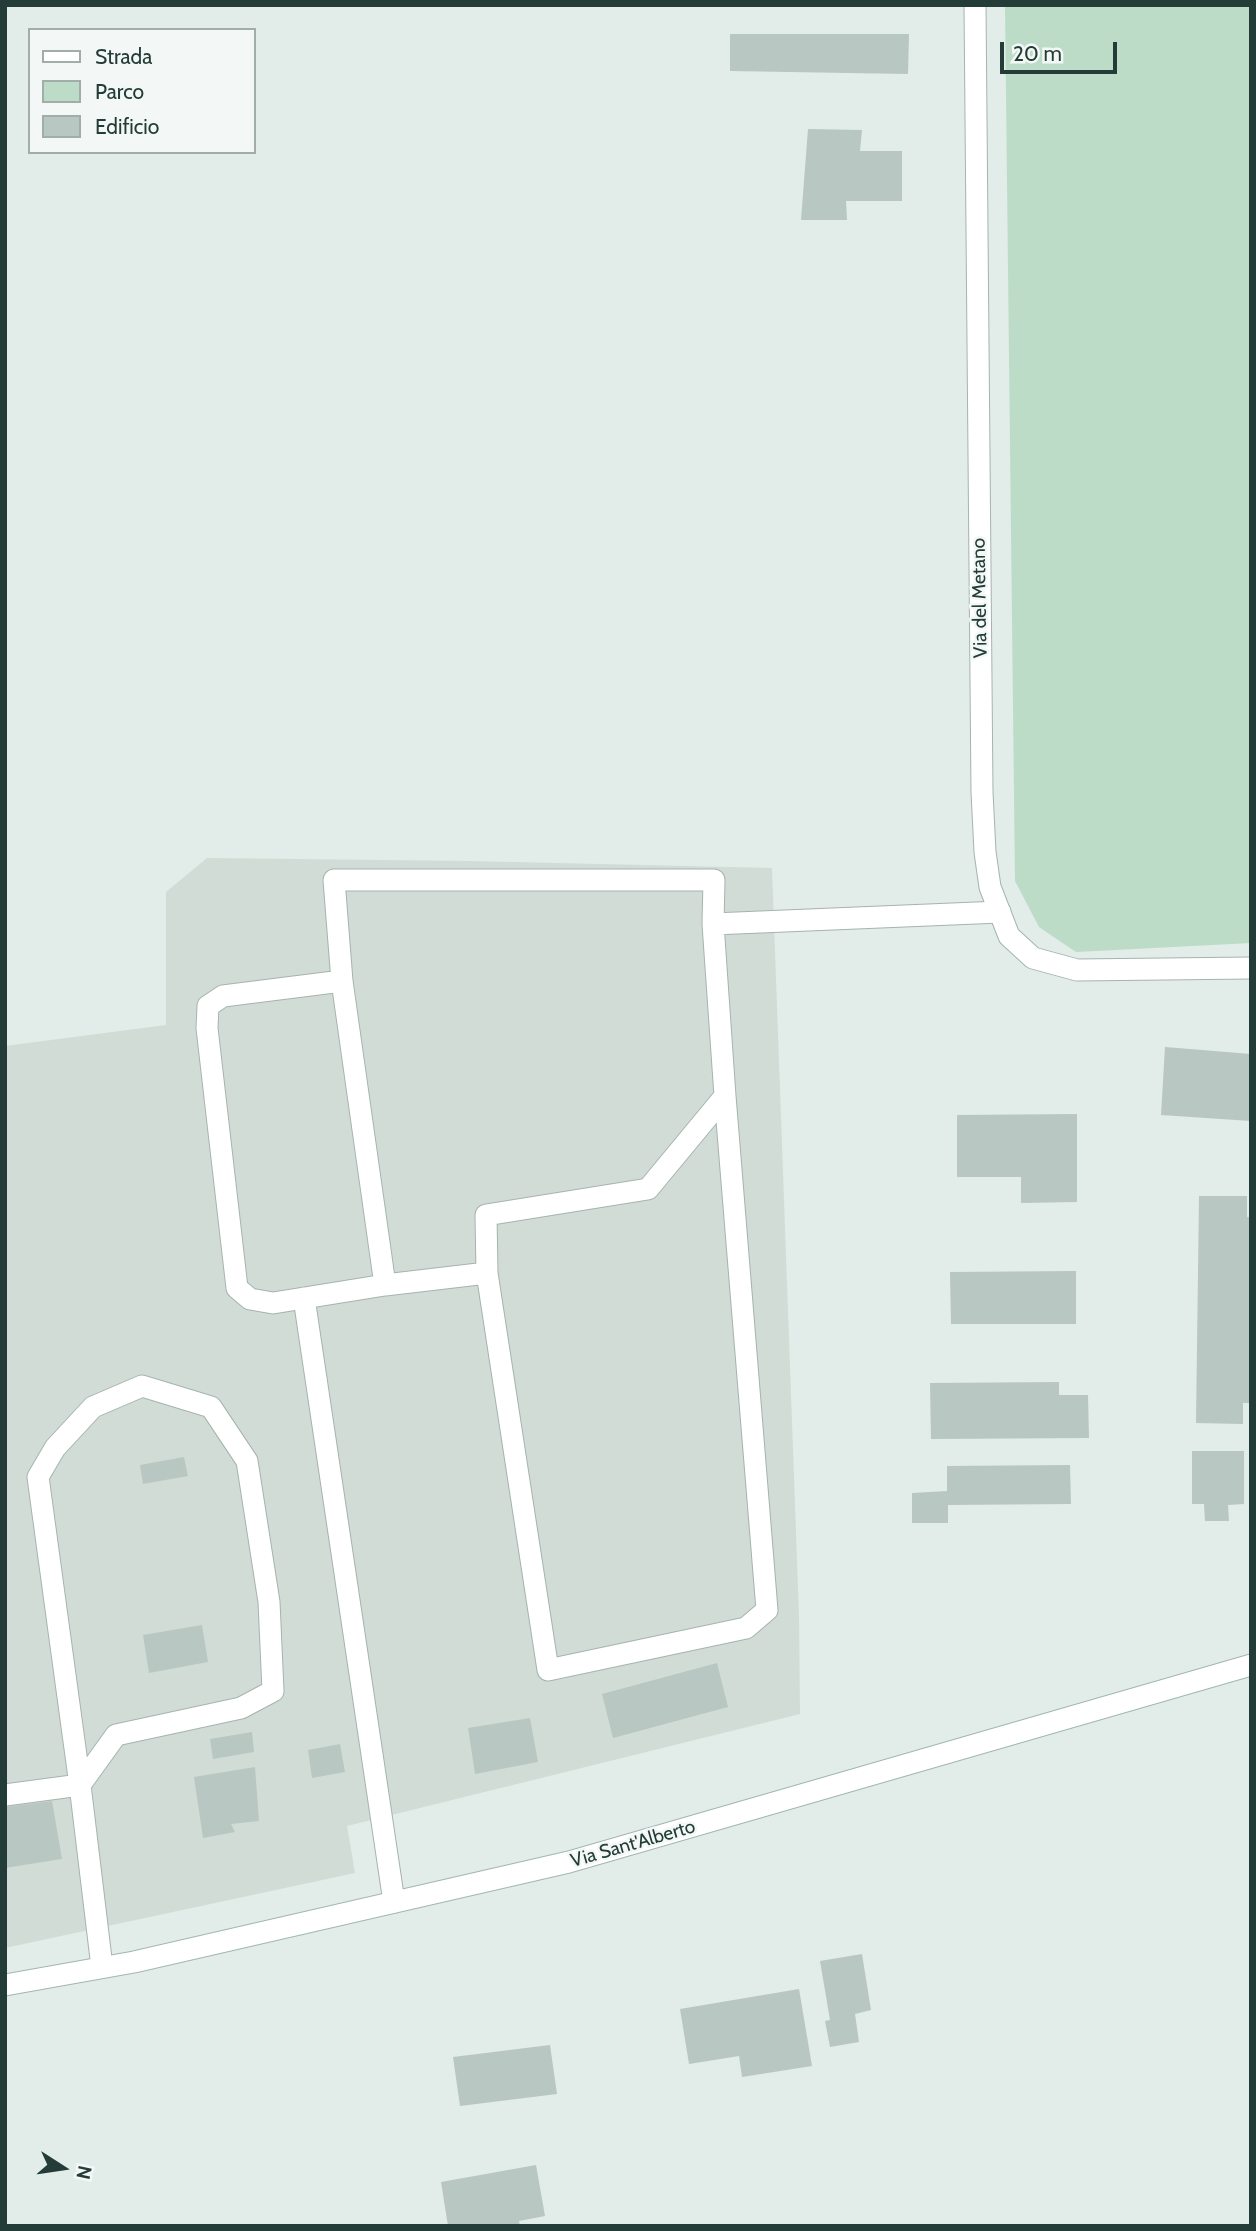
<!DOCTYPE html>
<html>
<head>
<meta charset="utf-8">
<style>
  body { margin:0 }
  #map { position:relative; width:1256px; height:2231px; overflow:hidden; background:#e2ece8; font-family:Cabin,sans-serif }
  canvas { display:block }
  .frame { position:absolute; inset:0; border:7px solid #233c37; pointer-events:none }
  .legend { position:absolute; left:28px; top:28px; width:228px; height:126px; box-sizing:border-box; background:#f3f8f6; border:2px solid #a0adaa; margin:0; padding:9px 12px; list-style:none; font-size:21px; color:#233c37 }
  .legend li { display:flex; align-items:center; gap:14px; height:35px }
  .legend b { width:35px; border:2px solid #a0adaa }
  .north { position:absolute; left:28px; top:2133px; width:70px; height:70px; -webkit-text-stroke:5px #f3f8f6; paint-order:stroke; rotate:102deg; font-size:19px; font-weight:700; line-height:28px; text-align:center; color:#233c37 }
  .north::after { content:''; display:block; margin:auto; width:24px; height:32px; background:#233c37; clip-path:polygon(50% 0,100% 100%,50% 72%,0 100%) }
  .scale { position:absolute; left:1000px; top:42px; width:117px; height:32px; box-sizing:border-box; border:4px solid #233c37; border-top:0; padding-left:9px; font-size:21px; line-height:24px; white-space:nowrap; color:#233c37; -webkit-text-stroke:5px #f3f8f6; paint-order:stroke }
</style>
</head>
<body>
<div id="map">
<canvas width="1256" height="2231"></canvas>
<div class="frame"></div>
<ul class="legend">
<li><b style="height:9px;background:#fff"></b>Strada</li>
<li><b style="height:19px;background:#bcdcc7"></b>Parco</li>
<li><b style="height:19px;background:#b8c7c1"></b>Edificio</li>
</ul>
<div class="north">N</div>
<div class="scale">20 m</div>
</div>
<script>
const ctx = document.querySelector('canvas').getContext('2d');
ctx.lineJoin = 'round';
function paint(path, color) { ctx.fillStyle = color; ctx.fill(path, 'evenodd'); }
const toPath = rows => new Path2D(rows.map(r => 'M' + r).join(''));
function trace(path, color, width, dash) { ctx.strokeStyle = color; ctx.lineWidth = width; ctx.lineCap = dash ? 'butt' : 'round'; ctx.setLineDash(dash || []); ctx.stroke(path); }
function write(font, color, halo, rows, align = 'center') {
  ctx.font = font + ' Cabin,sans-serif'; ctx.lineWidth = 5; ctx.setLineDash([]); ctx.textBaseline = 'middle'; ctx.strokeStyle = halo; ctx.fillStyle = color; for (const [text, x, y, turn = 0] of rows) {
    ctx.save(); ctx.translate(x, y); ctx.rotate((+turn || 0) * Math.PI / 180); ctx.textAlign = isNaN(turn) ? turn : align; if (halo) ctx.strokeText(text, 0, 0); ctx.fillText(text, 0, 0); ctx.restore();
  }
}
const built = toPath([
  [207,858,470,861,772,868,799,1616,800,1714,347,1826,355,1873,5,1948,5,1046,166,1025,166,892]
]);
const green = toPath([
  [1005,5,1251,5,1251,943,1076,952,1039,927,1015,881]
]);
const building = toPath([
  [730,34,909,34,908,74,730,71],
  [808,129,862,130,860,151,902,151,902,201,846,201,847,220,801,220],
  [1165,1047,1251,1054,1251,1121,1161,1115],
  [1077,1114,1077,1202,1021,1203,1021,1177,957,1177,957,1115],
  [1199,1196,1247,1196,1247,1217,1251,1217,1251,1403,1243,1403,1243,1424,1196,1423],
  [1076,1271,1076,1324,951,1324,950,1272],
  [1059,1382,1059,1395,1088,1395,1089,1438,931,1439,930,1383],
  [1192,1451,1244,1451,1244,1504,1228,1505,1229,1521,1205,1521,1204,1504,1192,1504],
  [184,1457,188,1476,143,1484,140,1465],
  [1070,1465,1071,1504,948,1505,948,1523,912,1523,912,1493,947,1491,947,1466],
  [202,1625,208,1662,149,1673,143,1635],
  [717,1663,728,1707,613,1738,602,1694],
  [530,1718,538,1762,475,1774,468,1728],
  [252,1732,254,1752,213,1759,210,1739],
  [340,1744,345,1772,312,1778,308,1750],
  [255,1767,259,1821,231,1824,235,1832,203,1838,194,1777],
  [52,1801,62,1859,5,1868,5,1807],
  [862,1954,871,2010,855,2014,859,2042,830,2047,825,2021,830,2020,820,1961],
  [799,1989,812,2066,742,2077,739,2056,689,2064,680,2009],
  [550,2045,557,2094,460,2106,453,2057],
  [536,2165,545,2216,519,2221,520,2226,448,2226,441,2182]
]);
const service = toPath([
  [342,981,223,996,208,1006,207,1028,237,1288,250,1299,273,1303,385,1285],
  [725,1096,713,924,1000,912],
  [487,1273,486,1215,648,1189,725,1096,767,1610,746,1628,548,1670,487,1273,385,1285,342,981,334,880,714,880,713,924],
  [304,1298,394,1902],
  [5,1795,80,1785,116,1735,241,1708,273,1691,269,1602,247,1461,211,1407,142,1386,93,1407,55,1448,38,1477,80,1785,102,1967]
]);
const minor = toPath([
  [975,5,982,792,985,852,990,887,1009,936,1033,958,1077,970,1251,968]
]);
const secondary = toPath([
  [5,1985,134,1962,569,1862,1251,1665]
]);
const streetNames = [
  ["Via del Metano",980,598,-91],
  ["Via Sant'Alberto",633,1844,-16]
];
paint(built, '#d1dcd7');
paint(green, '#bcdcc7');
paint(building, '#b8c7c1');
trace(service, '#a5b4af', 23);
trace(minor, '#a5b4af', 23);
trace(secondary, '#a1b7b1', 23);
trace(service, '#fff', 21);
trace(minor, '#fff', 21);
trace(secondary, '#fff', 21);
write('19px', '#233c37', '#f3f8f6', streetNames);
</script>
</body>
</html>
